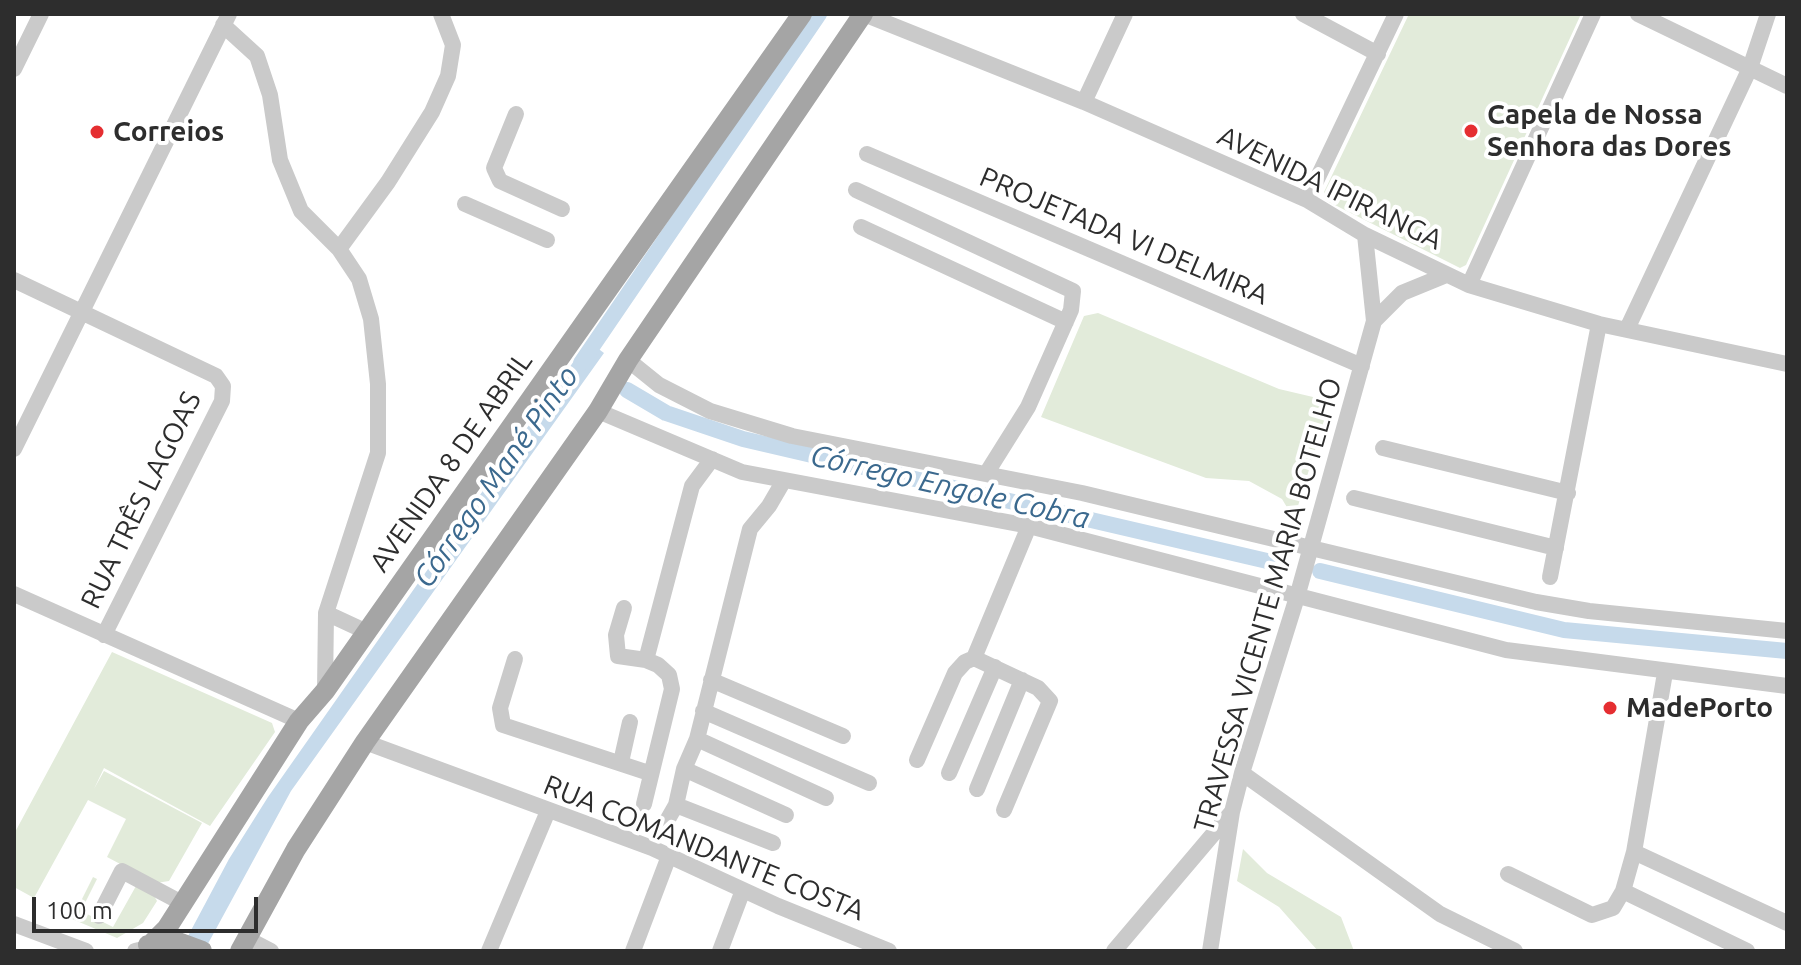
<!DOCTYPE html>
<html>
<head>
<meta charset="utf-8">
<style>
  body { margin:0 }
  #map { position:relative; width:1801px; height:965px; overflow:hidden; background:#fff; font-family:Ubuntu,sans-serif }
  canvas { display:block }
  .frame { position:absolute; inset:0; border:16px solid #2d2d2d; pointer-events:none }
  .scale { position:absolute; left:32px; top:897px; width:226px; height:36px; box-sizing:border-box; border:4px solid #2d2d2d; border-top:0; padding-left:10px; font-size:24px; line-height:28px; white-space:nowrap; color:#2d2d2d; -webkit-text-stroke:6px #fff; paint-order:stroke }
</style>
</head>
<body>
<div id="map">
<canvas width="1801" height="965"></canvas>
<div class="frame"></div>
<div class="scale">100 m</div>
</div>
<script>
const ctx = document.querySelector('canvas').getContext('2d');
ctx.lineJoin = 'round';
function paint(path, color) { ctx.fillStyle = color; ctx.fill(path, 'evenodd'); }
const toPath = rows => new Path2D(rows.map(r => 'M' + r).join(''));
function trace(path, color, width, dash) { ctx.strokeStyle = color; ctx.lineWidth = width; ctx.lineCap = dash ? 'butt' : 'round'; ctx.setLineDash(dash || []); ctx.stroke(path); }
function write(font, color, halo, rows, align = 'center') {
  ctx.font = font + ' Ubuntu,sans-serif'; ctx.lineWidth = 8; ctx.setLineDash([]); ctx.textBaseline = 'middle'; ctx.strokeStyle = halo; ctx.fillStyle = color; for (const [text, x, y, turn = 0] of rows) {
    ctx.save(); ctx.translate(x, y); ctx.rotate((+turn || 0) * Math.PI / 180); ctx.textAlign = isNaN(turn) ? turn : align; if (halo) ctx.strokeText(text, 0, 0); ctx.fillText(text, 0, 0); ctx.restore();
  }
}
const green = toPath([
  [1409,14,1581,14,1466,265,1460,268,1327,201,1324,192],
  [1098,313,1279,389,1330,401,1294,519,1282,499,1249,481,1206,478,1041,417,1084,316],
  [112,652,272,723,275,732,210,826,104,768,94,789,104,771,202,823,169,881,156,883,107,857,126,819,88,800,34,898,14,887,14,834],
  [1243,849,1267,873,1341,917,1354,951,1318,951,1279,907,1237,881],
  [93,877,97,879,81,911,113,927,136,886,153,894,157,901,143,923,117,938,72,919]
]);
const water = toPath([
  [588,341,604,353,291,791,204,951,180,951,229,859,268,797]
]);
const canal = toPath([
  [581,363,819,14],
  [627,390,666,413,743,439,1280,564],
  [1320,571,1564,630,1787,651]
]);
const minor = toPath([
  [864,14,1084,102,1307,200,1365,235,1469,285,1599,324,1787,364],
  [1303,14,1378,54],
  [1638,14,1787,86],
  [223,25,257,56,270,95,280,160,301,211,339,249,359,279,371,319,378,384,378,453,326,613,325,691],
  [14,69,41,14],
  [1084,102,1125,14],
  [516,114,494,168,500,181,562,209],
  [867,154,1362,366],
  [856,190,1073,291,1071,310,1028,407,986,474],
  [1307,200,1396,14],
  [465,204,547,240],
  [861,227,1066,322],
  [339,249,388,182,432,112,448,76,453,45,441,14],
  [14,280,216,376,223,386,222,401,104,635],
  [1469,285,1593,14],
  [1374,321,1402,293,1446,275],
  [1627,329,1750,68,1768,14],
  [628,360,659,385,710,411,792,436,1082,493,1536,602,1589,611,1787,631],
  [598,411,742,472,1029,526,1506,650,1787,686],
  [1383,448,1568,493],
  [14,449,229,14],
  [1354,498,1556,548],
  [1550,577,1599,324],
  [14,594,299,721],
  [624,608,616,635,618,656,646,660,658,665,669,675,672,689,644,804],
  [326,613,367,632],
  [974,658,1029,526],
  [515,659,500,708,503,725,649,773],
  [646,660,692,486,712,459],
  [1665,673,1634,852,1787,923],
  [711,680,843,736],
  [703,711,869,783],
  [697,739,826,798],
  [365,742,652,848,778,906,889,951],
  [917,760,955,673,965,662,974,658,1038,688,1050,701,1004,810],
  [621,762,630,722],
  [684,769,786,815],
  [949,773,995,667],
  [1242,773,1440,914,1515,951],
  [977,789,1022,680],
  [676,805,773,843],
  [664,826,676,805,684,769,697,739,750,529,769,506,783,482],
  [1634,852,1623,891,1747,951],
  [1508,874,1592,915,1613,908,1623,891],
  [99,916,122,871,182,903],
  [14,924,86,951],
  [246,938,271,951],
  [135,951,139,950],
  [489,951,548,811],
  [633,951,669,856],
  [720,951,743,890],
  [1114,951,1231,813],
  [1210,951,1232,812,1242,773,1297,597,1374,321,1365,235]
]);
const major = toPath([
  [148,945,175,941,202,951],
  [150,945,167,928,299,721,325,691,802,14],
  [240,951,296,849,365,742,598,411,628,360,863,14]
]);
const markers = [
  [1471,131,8,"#e52e31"],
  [97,132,8,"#e52e31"],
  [1610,708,8,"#e52e31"]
];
const poiNames = [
  ["Capela de Nossa",1487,115],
  ["Senhora das Dores",1487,147],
  ["Correios",113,132],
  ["MadePorto",1626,708]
];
const streetNames = [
  ["AVENIDA IPIRANGA",1330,188,26],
  ["PROJETADA VI DELMIRA",1124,236,23],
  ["AVENIDA 8 DE ABRIL",451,462,-55],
  ["RUA TRÊS LAGOAS",141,500,-64],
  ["TRAVESSA VICENTE MARIA BOTELHO",1268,605,-74],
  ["RUA COMANDANTE COSTA",704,848,22]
];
const waterNames = [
  ["Córrego Mané Pinto",496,477,-55],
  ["Córrego Engole Cobra",950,487,13]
];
paint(green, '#e2ebda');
paint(water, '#c6daeb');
trace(canal, '#c6daeb', 16);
trace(minor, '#cacaca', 16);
trace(major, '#a5a5a5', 20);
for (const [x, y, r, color] of markers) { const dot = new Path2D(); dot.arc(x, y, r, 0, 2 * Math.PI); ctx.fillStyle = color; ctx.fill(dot); trace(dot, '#fff', 3); }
write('bold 28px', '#2d2d2d', '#fff', poiNames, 'left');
write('28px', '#2d2d2d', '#fff', streetNames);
write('italic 30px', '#3b698e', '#fff', waterNames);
</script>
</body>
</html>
